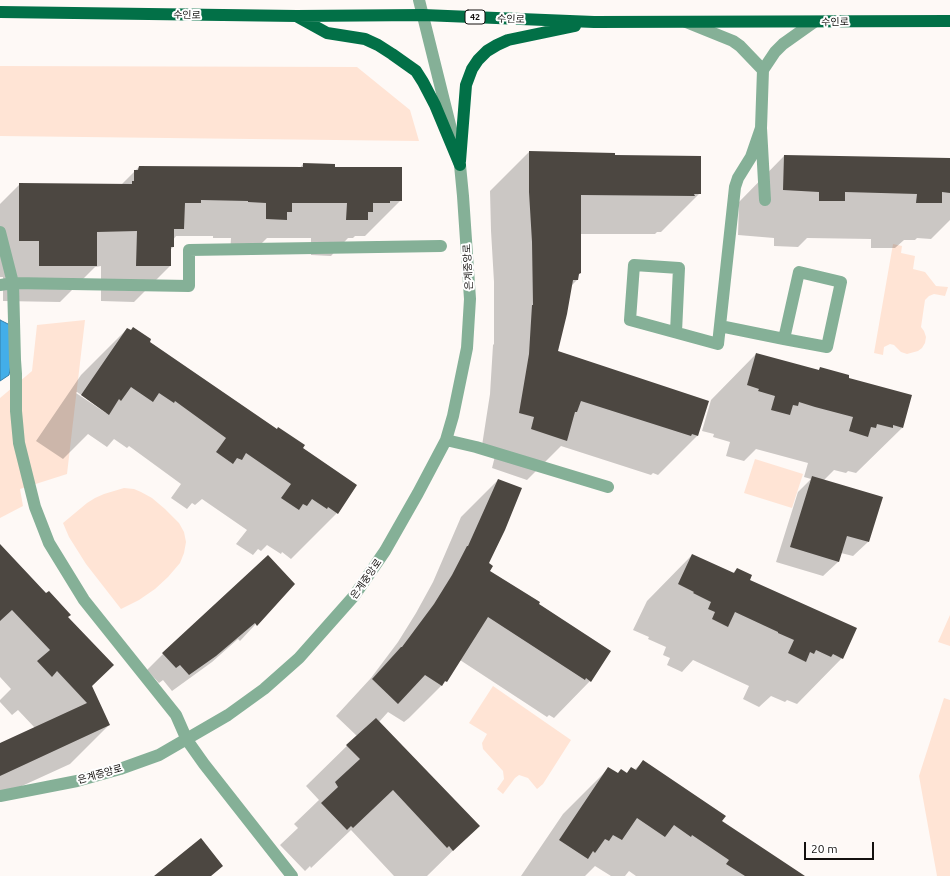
<!DOCTYPE html>
<html>
<head>
<meta charset="utf-8">
<style>
  body { margin:0 }
  #map { position:relative; width:950px; height:876px; overflow:hidden; background:#fef9f6; font-family:Ubuntu,sans-serif }
  canvas { display:block }
  .scale { position:absolute; left:804px; top:842px; width:70px; height:18px; box-sizing:border-box; border:2px solid #14110f; border-top:0; padding-left:5px; font-size:12px; line-height:14px; white-space:nowrap; color:#14110f; -webkit-text-stroke:3px #fff; paint-order:stroke }
</style>
</head>
<body>
<div id="map">
<canvas width="950" height="876"></canvas>
<div class="scale">20 m</div>
</div>
<script>
const ctx = document.querySelector('canvas').getContext('2d');
ctx.lineJoin = 'round';
function paint(path, color) { ctx.fillStyle = color; ctx.fill(path, 'evenodd'); }
const toPath = rows => new Path2D(rows.map(r => 'M' + r).join(''));
function trace(path, color, width, dash) { ctx.strokeStyle = color; ctx.lineWidth = width; ctx.lineCap = dash ? 'butt' : 'round'; ctx.setLineDash(dash || []); ctx.stroke(path); }
function write(font, color, halo, rows, align = 'center') {
  ctx.font = font + ' Ubuntu,"Noto Sans KR",sans-serif'; ctx.lineWidth = 4; ctx.setLineDash([]); ctx.textBaseline = 'middle'; ctx.strokeStyle = halo; ctx.fillStyle = color; for (const [text, x, y, turn = 0] of rows) {
    ctx.save(); ctx.translate(x, y); ctx.rotate((+turn || 0) * Math.PI / 180); ctx.textAlign = isNaN(turn) ? turn : align; if (halo) ctx.strokeText(text, 0, 0); ctx.fillText(text, 0, 0); ctx.restore();
  }
}
const green = toPath([
  [0,66,357,67,410,110,419,141,0,136],
  [893,244,902,246,901,253,915,256,913,269,925,272,936,286,948,287,945,296,934,294,929,296,925,300,921,327,924,331,926,337,925,343,922,348,918,351,907,354,901,352,894,345,890,344,884,347,883,355,874,353],
  [85,320,67,474,20,489,23,506,0,518,0,398,32,371,37,325],
  [755,459,803,474,792,508,744,493],
  [124,488,134,489,141,492,152,498,165,509,179,523,184,532,186,542,184,553,180,563,168,577,155,589,139,600,121,609,86,564,69,537,63,523,87,503,95,498,104,494],
  [950,615,950,646,938,642],
  [493,686,571,740,543,784,537,789,528,778,519,775,515,778,503,794,497,789,504,779,503,771,483,749,482,743,487,734,469,723],
  [944,698,950,700,950,876,937,876,919,776]
]);
const water = toPath([
  [0,320,18,329,9,375,0,381,0,320]
]);
const shadow = toPath([
  [529,152,614,156,700,193,661,232,657,232,655,234,580,234,577,280,571,286,557,351,708,402,697,436,658,475,653,473,651,475,561,446,527,480,492,468,495,456,481,452,490,394,493,345,494,344,494,282,491,231,490,191],
  [784,156,950,159,950,220,931,239,917,238,915,240,904,240,895,248,871,248,871,239,807,238,798,247,774,246,774,238,738,235,739,202],
  [303,164,334,168,401,200,365,236,355,236,353,238,348,238,331,256,311,255,311,238,267,238,250,255,230,255,231,238,213,238,213,236,176,236,173,240,173,247,170,250,170,266,134,302,101,301,101,266,95,267,60,302,3,301,3,277,0,277,0,204,20,184,121,185,139,167,300,168],
  [127,329,148,342,301,448,337,513,291,559,282,552,281,554,267,545,261,551,258,549,253,555,236,544,247,530,202,499,195,505,192,503,187,509,171,498,181,484,129,446,127,448,114,439,107,447,88,434,63,459,36,441,81,375],
  [77,392,107,412,106,413,76,393],
  [756,354,818,371,820,369,847,379,902,428,856,473,848,471,846,473,834,470,824,480,868,542,853,556,841,553,838,562,823,576,776,562,798,492,811,479,804,477,808,463,756,449,744,461,726,456,730,442,713,437,714,434,702,431,711,400],
  [498,480,488,563,489,571,538,604,590,681,554,718,549,715,547,717,460,660,446,681,409,718,404,722,388,712,379,722,478,826,427,876,394,876,351,830,311,868,310,866,305,871,280,845,298,828,294,824,319,800,306,786,357,736,336,716,371,678,398,642,416,613,433,582,461,517],
  [0,545,67,617,91,686,109,725,70,764,0,796,0,744,35,728,18,710,12,715,0,702,0,700,11,689,0,677],
  [692,555,733,573,737,569,748,580,842,658,797,704,787,700,785,702,771,696,759,707,743,699,749,686,693,660,682,672,667,665,670,658,663,655,666,647,648,639,649,637,633,630,647,601],
  [293,584,240,641,238,639,212,662,172,691,163,680,159,683,147,670,163,654],
  [643,762,721,821,803,876,636,876,629,871,625,876,611,876,595,866,585,876,521,876,563,814,609,768,617,774,626,774,631,768,634,770]
]);
const building = toPath([
  [529,151,615,153,615,155,701,156,701,194,694,194,695,196,581,195,581,273,579,274,578,280,573,280,567,314,558,351,709,401,698,436,692,434,691,436,581,401,577,412,575,412,567,441,531,429,534,417,519,413,529,354,532,305,533,305,532,242,529,192],
  [784,155,950,158,950,193,942,192,942,203,916,203,917,194,845,192,845,201,819,201,819,192,783,190],
  [303,163,335,164,335,167,402,167,402,201,390,201,390,203,373,203,373,212,368,212,368,220,346,220,347,203,292,203,292,212,287,212,287,220,266,219,266,203,248,202,248,201,201,200,201,203,185,203,184,229,174,229,174,247,171,247,171,266,136,266,137,231,97,232,97,266,39,266,39,241,19,241,19,183,132,184,132,181,134,181,134,170,138,170,139,166,303,167],
  [133,327,151,339,150,342,277,429,278,427,305,445,303,448,357,485,338,514,328,507,327,509,312,499,307,506,303,504,299,510,281,498,291,484,246,453,242,460,237,458,233,464,216,452,226,438,175,401,174,403,159,393,153,402,131,387,121,401,119,399,109,415,81,395,127,328,131,330],
  [756,353,819,370,820,367,849,375,849,378,912,395,903,428,893,425,893,428,877,424,876,428,871,427,868,437,849,431,853,417,815,407,799,402,798,406,793,405,790,415,771,410,775,396,758,391,759,389,747,385],
  [812,476,883,497,869,542,847,536,839,562,790,547],
  [498,479,522,488,505,530,489,563,493,566,490,571,540,602,539,604,611,651,591,682,586,678,585,680,488,617,447,682,445,681,442,686,425,675,398,704,372,679,401,647,402,647,434,604,452,575,467,546,468,546],
  [0,544,46,593,49,591,71,615,68,617,114,665,92,686,110,725,0,776,0,743,87,703,57,671,52,677,37,661,50,650,12,610,0,621],
  [692,554,734,573,737,568,752,575,750,580,857,628,843,659,833,654,831,657,816,650,814,654,810,652,806,662,788,653,794,640,778,633,778,632,735,612,728,627,712,619,715,612,708,609,711,602,693,593,694,592,678,584],
  [268,555,295,584,257,626,255,623,216,656,189,675,180,665,176,668,162,653],
  [376,718,480,826,453,851,449,846,447,848,393,790,353,828,351,826,347,830,321,803,338,787,335,782,360,759,346,745],
  [643,760,726,816,722,821,805,876,745,876,726,864,729,860,692,835,691,837,674,825,665,837,637,818,622,840,613,835,609,841,605,839,595,853,593,851,588,859,559,840,608,767,618,773,621,769,627,773,631,767,636,770],
  [201,838,223,866,211,876,154,876]
]);
const minor = toPath([
  [686,22,733,41,740,46,763,70],
  [765,200,761,128,763,70,775,52,783,44,814,22],
  [0,232,13,283,15,360,16,374,16,411,19,443,35,507,49,543,84,600,176,715,187,740,204,764,292,876],
  [0,285,13,283,189,286,189,250,441,246],
  [720,326,784,339,827,347,841,282,799,272,784,339],
  [676,332,679,268,634,265,630,320,718,344,735,187,738,178,751,157,761,128],
  [446,440,476,447,608,487],
  [0,796,77,781,120,769,159,755,228,715,264,689,299,658,354,596,385,551,418,493,446,440,453,416,467,348,470,299,463,196,460,165,419,0]
]);
const major = toPath([
  [0,12,297,16,423,15,594,22,950,21],
  [298,17,327,33,365,39,378,45,392,54,416,71,423,82,435,105,460,165],
  [460,161,466,85,472,69,478,60,487,51,497,45,508,40,575,26]
]);
const shields = [
  [475,17,20]
];
const shieldNames = [
  ["42",475,17]
];
const streetNames = [
  ["수인로",187,15,1],
  ["수인로",511,19,2],
  ["수인로",835,22,-1],
  ["은계중앙로",468,267,-93],
  ["은계중앙로",366,579,-55],
  ["은계중앙로",100,774,-16]
];
paint(green, '#ffe4d5');
paint(water, '#43aee9');
trace(water, '#357fa8', 1);
paint(shadow, '#0003');
paint(building, '#4c4741');
trace(minor, '#85b097', 12);
trace(major, '#027047', 12);
for (const [x, y, w] of shields) { const box = new Path2D(); box.roundRect(x - w / 2, y - 7, w, 14, 3); ctx.fillStyle = '#fff'; ctx.fill(box); trace(box, '#14110f', 1); }
write('bold 9px', '#14110f', null, shieldNames);
write('10px', '#14110f', '#fff', streetNames);
</script>
</body>
</html>
